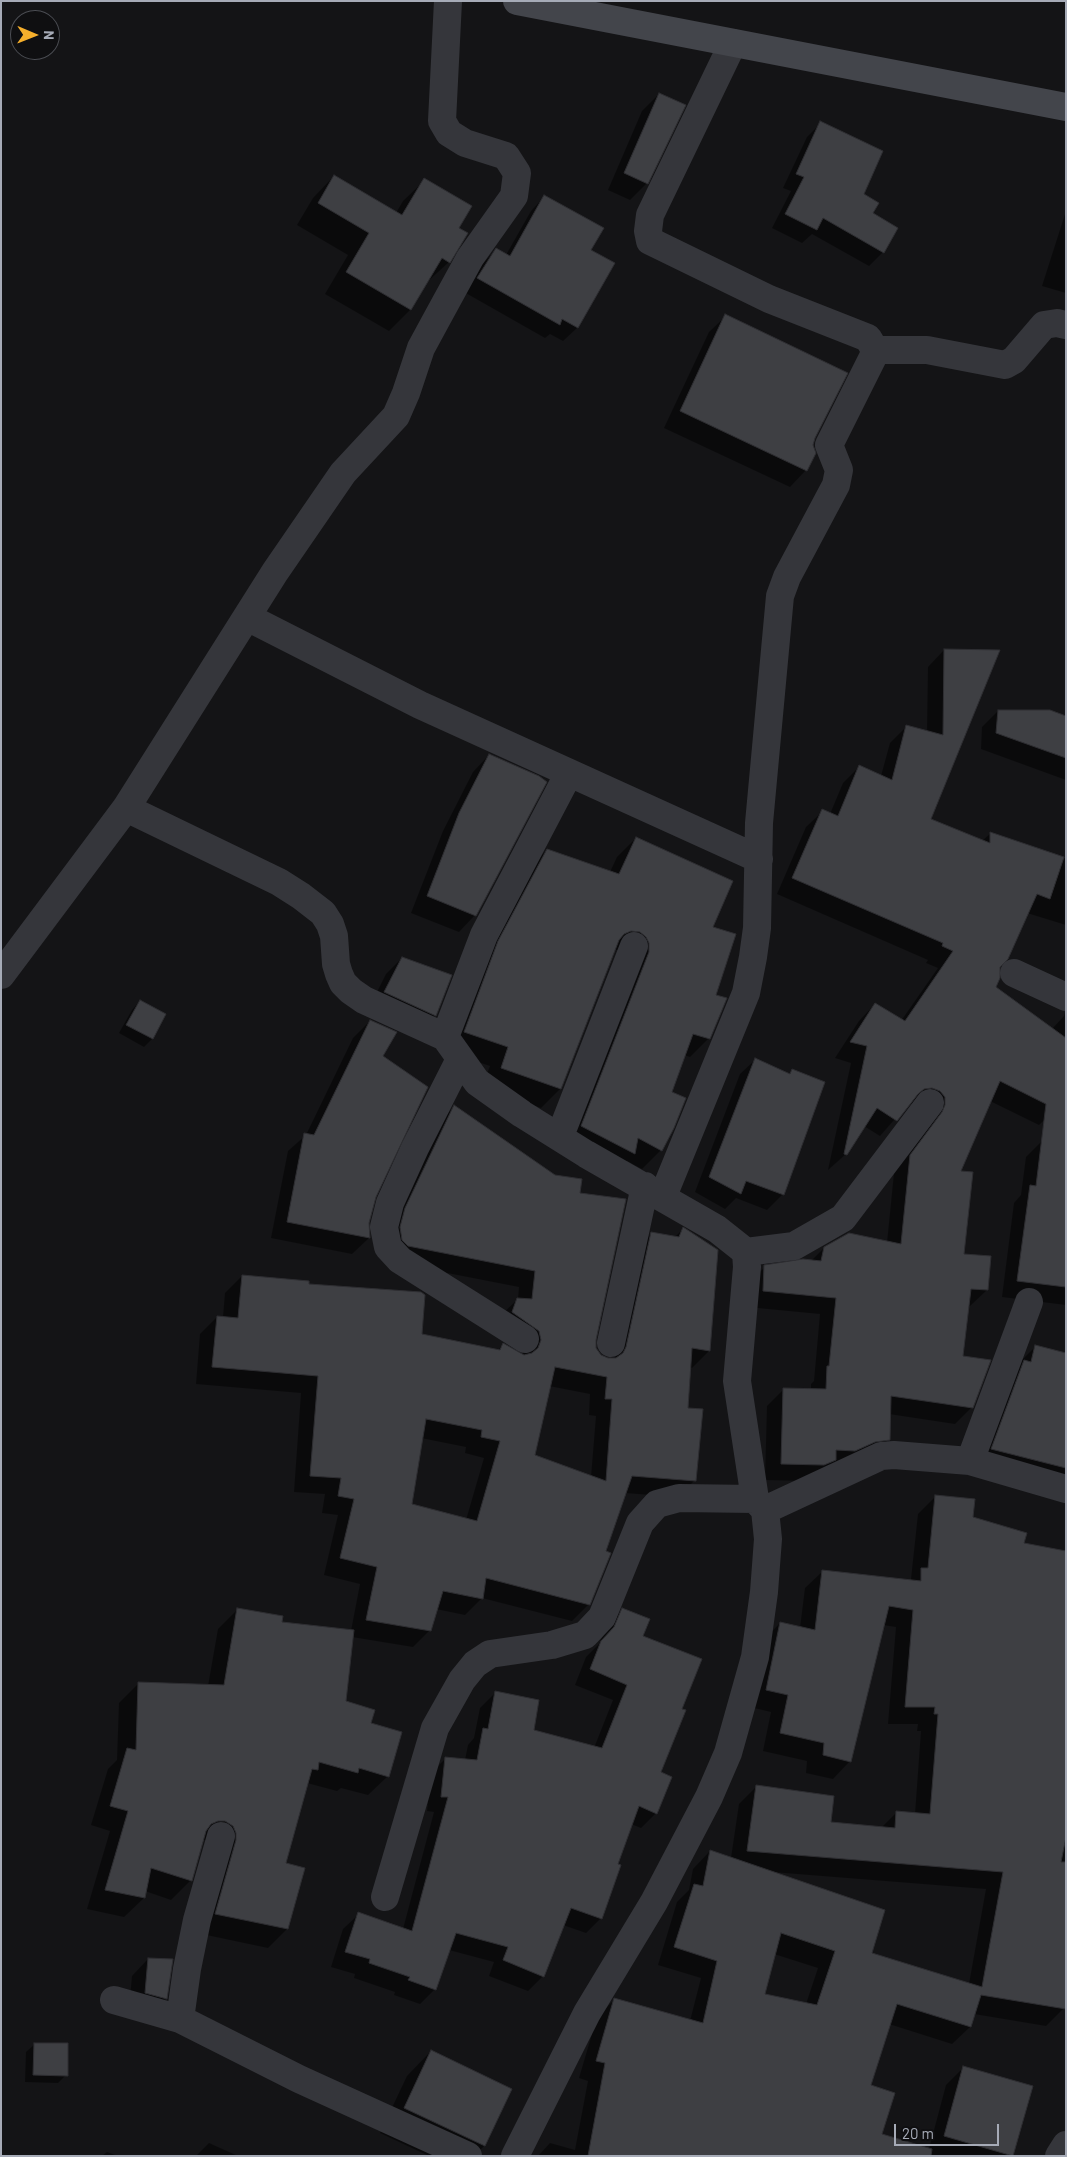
<!DOCTYPE html>
<html>
<head>
<meta charset="utf-8">
<style>
  body { margin:0 }
  #map { position:relative; width:1067px; height:2157px; overflow:hidden; background:#141416; font-family:Barlow,sans-serif }
  canvas { display:block }
  .frame { position:absolute; inset:0; border:2px solid #a6abb7; pointer-events:none }
  .north { position:absolute; left:10px; top:10px; width:50px; height:50px; box-sizing:border-box; background:#0f0f11; border:1px solid #4b4d53; border-radius:50%; rotate:91deg; font-size:14px; font-weight:700; line-height:20px; text-align:center; color:#a6abb7 }
  .north::after { content:''; display:block; margin:auto; width:18px; height:22px; background:#f6af2c; clip-path:polygon(50% 0,100% 100%,50% 72%,0 100%) }
  .scale { position:absolute; left:894px; top:2124px; width:105px; height:22px; box-sizing:border-box; border:2px solid #a6abb7; border-top:0; padding-left:6px; font-size:15px; line-height:18px; white-space:nowrap; color:#a6abb7; -webkit-text-stroke:4px #0f0f11; paint-order:stroke }
</style>
</head>
<body>
<div id="map">
<canvas width="1067" height="2157"></canvas>
<div class="frame"></div>
<div class="north">N</div>
<div class="scale">20 m</div>
</div>
<script>
const ctx = document.querySelector('canvas').getContext('2d');
ctx.lineJoin = 'round';
function paint(path, color) { ctx.fillStyle = color; ctx.fill(path, 'evenodd'); }
const toPath = rows => new Path2D(rows.map(r => 'M' + r).join(''));
function trace(path, color, width, dash) { ctx.strokeStyle = color; ctx.lineWidth = width; ctx.lineCap = dash ? 'butt' : 'round'; ctx.setLineDash(dash || []); ctx.stroke(path); }
const shadow = toPath([
  [659,94,647,183,630,200,608,190,642,111],
  [821,123,862,195,883,252,869,266,812,234,802,243,772,228,791,191,783,188,807,137],
  [334,176,396,213,403,201,425,180,457,229,449,262,426,283,410,310,389,331,325,294,348,255,297,225,313,198],
  [544,197,590,251,613,264,577,328,563,341,550,334,545,338,464,292,483,263,496,250,506,255,531,211],
  [1066,211,1066,293,1042,286],
  [726,316,814,438,806,470,790,487,664,428,709,332],
  [944,650,998,651,930,820,982,841,991,833,1066,859,1066,925,1027,913,998,967,994,988,1052,1029,1064,1016,1066,1008,1066,1057,1056,1109,1039,1125,990,1101,960,1172,963,1255,987,1290,970,1306,967,1306,961,1357,972,1407,955,1424,889,1414,889,1439,872,1456,807,1481,765,1480,767,1406,783,1390,811,1390,811,1384,814,1381,820,1314,747,1307,748,1283,765,1267,811,1261,824,1248,887,1243,894,1173,914,1103,908,1104,880,1136,864,1126,846,1154,828,1170,851,1063,835,1058,859,1021,875,1004,901,1021,938,968,926,963,928,960,777,894,806,827,823,811,830,814,843,783,859,767,881,776,890,743,906,727,927,732,928,667],
  [998,711,1066,718,1066,780,981,749,982,727],
  [489,755,475,915,459,932,411,913,443,831,473,772],
  [636,838,711,928,715,996,709,1038,690,1057,684,1055,671,1093,661,1150,642,1169,627,1161,615,1173,563,1145,621,950,615,950,560,1089,541,1108,482,1087,490,1066,446,1051,528,869,547,850,610,872,617,857],
  [402,958,435,1015,420,1031,369,1008,386,974],
  [140,1001,164,1015,152,1039,144,1047,119,1033,132,1010],
  [370,1021,381,1056,375,1196,368,1223,369,1238,352,1254,271,1238,288,1151,306,1135,353,1038],
  [756,1059,789,1074,792,1071,783,1194,767,1210,736,1198,725,1209,695,1192,740,1074],
  [454,1107,579,1194,595,1349,600,1356,611,1359,634,1250,651,1234,674,1238,683,1229,709,1351,692,1368,690,1367,687,1410,695,1480,678,1497,625,1493,589,1604,572,1621,482,1598,465,1615,436,1609,430,1630,413,1647,352,1637,345,1702,370,1724,388,1776,368,1795,341,1788,337,1791,307,1783,284,1863,287,1929,268,1948,197,1933,213,1845,205,1840,202,1840,191,1880,171,1900,145,1891,144,1898,124,1917,87,1909,110,1831,91,1825,108,1769,117,1760,119,1703,138,1684,208,1686,218,1629,237,1610,281,1623,351,1631,360,1584,324,1575,338,1515,322,1513,325,1494,294,1492,301,1393,196,1384,200,1334,217,1317,223,1317,225,1293,242,1276,308,1286,421,1335,497,1351,503,1345,524,1356,522,1348,500,1316,518,1299,519,1287,391,1262,384,1245,437,1124],
  [549,1386,590,1394,589,1415,596,1416,591,1477,533,1456],
  [421,1438,466,1447,465,1453,484,1458,466,1520,410,1505],
  [1042,1141,1066,1144,1066,1305,1002,1297,1014,1203,1021,1195,1026,1157],
  [1036,1346,1066,1355,1066,1488,976,1465,1019,1363],
  [935,1497,1023,1544,1066,1552,1066,1995,1064,2008,1046,2026,974,2014,970,2027,952,2044,889,2024,870,2086,880,2134,929,2149,946,2085,964,2067,1031,2087,1010,2156,538,2156,550,2143,575,2150,588,2081,579,2078,597,2017,615,1999,690,2021,701,1978,658,1965,677,1902,689,1890,693,1869,710,1851,731,1858,739,1804,756,1787,830,1823,881,1828,897,1812,915,1814,921,1731,917,1731,918,1724,888,1724,896,1627,883,1625,850,1761,833,1779,806,1773,807,1761,763,1751,771,1712,750,1707,763,1641,780,1623,800,1628,805,1588,823,1571,910,1581,911,1579,918,1514],
  [772,1872,986,1889,969,1984,870,1954],
  [774,1954,818,1968,806,2004,763,1995],
  [623,1610,642,1636,681,1710,659,1773,656,1813,641,1828,631,1824,616,1865,601,1918,586,1933,563,1925,543,1976,528,1991,489,1976,494,1962,449,1950,435,1989,420,2004,394,1995,395,1992,354,1978,355,1974,331,1967,343,1929,359,1914,403,1929,434,1812,427,1811,431,1773,446,1758,465,1760,468,1745,474,1738,480,1708,495,1693,532,1731,594,1748,613,1700,575,1685,586,1657,599,1644,608,1625],
  [148,1959,166,1998,149,2015,129,2009,132,1976],
  [35,2044,66,2075,58,2083,25,2082,26,2052],
  [431,2051,511,2089,484,2146,474,2156,429,2156,380,2133,407,2076],
  [209,2143,238,2156,196,2156],
  [107,2152,118,2156,102,2156]
]);
const building = toPath([
  [659,93,686,105,648,184,624,173,659,93],
  [820,121,883,151,864,194,879,203,873,213,898,228,884,253,823,218,817,230,785,214,804,177,796,174,820,121],
  [334,175,402,215,424,178,472,206,459,228,468,233,450,263,442,258,411,310,346,272,369,233,318,203,334,175],
  [544,195,604,228,591,250,615,263,578,328,562,319,560,325,477,278,496,248,510,256,544,195],
  [725,314,848,373,815,438,813,445,816,453,807,471,680,411,725,314],
  [944,649,1000,650,931,819,990,843,990,832,1064,857,1050,899,1037,894,1008,959,1000,967,1000,978,996,987,1066,1038,1066,1287,1017,1281,1030,1185,1036,1186,1046,1104,1000,1081,961,1171,973,1172,964,1254,991,1256,988,1290,971,1289,963,1356,991,1360,973,1408,891,1396,890,1440,875,1442,855,1451,836,1450,836,1460,824,1465,781,1464,783,1388,826,1389,827,1366,829,1366,836,1298,763,1291,764,1265,803,1259,821,1261,824,1247,849,1233,901,1244,910,1155,942,1112,945,1105,945,1097,940,1091,932,1088,924,1089,918,1094,897,1121,877,1108,847,1155,844,1154,867,1046,850,1042,875,1003,905,1021,953,951,942,946,943,943,792,878,822,809,838,816,859,765,892,780,906,725,943,735,944,649],
  [998,710,1050,710,1066,716,1066,758,996,733,998,710],
  [489,754,539,776,547,782,476,916,427,896,459,813,489,754],
  [636,837,733,881,713,927,736,934,716,995,727,998,710,1039,693,1034,672,1092,686,1098,674,1128,662,1151,638,1138,635,1154,581,1126,649,952,649,943,646,937,640,932,631,931,624,934,619,940,561,1089,501,1068,508,1047,464,1032,498,941,547,849,619,874,636,837],
  [402,957,452,975,436,1016,384,992,402,957],
  [140,1000,166,1014,153,1039,126,1025,140,1000],
  [370,1020,397,1032,383,1056,428,1087,376,1197,369,1223,370,1238,287,1222,304,1133,314,1135,370,1020],
  [755,1058,790,1074,792,1069,825,1082,784,1195,746,1181,741,1194,709,1177,755,1058],
  [454,1105,555,1175,582,1179,580,1193,626,1199,596,1340,596,1348,601,1355,608,1358,616,1358,623,1353,626,1347,651,1232,679,1237,683,1227,718,1250,710,1351,692,1348,688,1408,703,1409,696,1481,632,1476,606,1551,611,1553,590,1605,486,1578,483,1599,443,1591,431,1631,366,1620,377,1567,340,1558,354,1499,338,1496,341,1478,310,1476,318,1376,212,1367,217,1316,238,1318,242,1275,309,1281,309,1284,421,1292,425,1295,422,1334,500,1350,503,1343,524,1355,532,1353,538,1348,541,1340,539,1331,512,1312,517,1298,532,1299,535,1271,408,1246,402,1240,400,1227,405,1208,454,1105],
  [555,1367,607,1377,605,1399,612,1399,606,1481,535,1455,555,1367],
  [426,1419,482,1430,481,1437,500,1441,477,1521,412,1504,426,1419],
  [1035,1345,1066,1353,1066,1468,991,1449,1024,1360,1031,1362,1035,1345],
  [935,1495,975,1499,973,1517,1027,1533,1024,1543,1066,1551,1066,1837,1061,1862,1066,1862,1066,2009,981,1995,971,2027,897,2004,871,2085,895,2093,882,2134,932,2149,931,2156,588,2156,605,2063,596,2061,614,1998,703,2023,717,1961,674,1947,694,1884,703,1886,710,1850,885,1910,872,1953,982,1987,1003,1872,747,1851,756,1785,834,1796,831,1822,895,1828,896,1811,930,1814,938,1714,934,1714,935,1707,905,1707,913,1610,889,1606,851,1762,823,1755,824,1743,780,1733,788,1695,766,1690,780,1622,815,1630,822,1570,921,1581,921,1568,928,1568,935,1495],
  [781,1933,835,1951,817,2005,765,1994,781,1933],
  [237,1608,283,1616,282,1622,354,1630,346,1701,375,1710,371,1723,402,1732,389,1777,359,1768,358,1773,319,1762,318,1770,312,1769,286,1863,305,1868,288,1929,215,1914,236,1840,236,1833,233,1826,225,1821,218,1821,211,1824,206,1831,192,1881,151,1868,145,1898,105,1890,128,1811,110,1806,127,1748,136,1750,138,1682,224,1685,237,1608],
  [622,1608,650,1619,643,1636,702,1659,682,1709,686,1710,661,1772,672,1777,657,1814,639,1806,618,1864,621,1865,602,1919,571,1908,544,1977,503,1960,508,1947,456,1933,436,1990,408,1980,410,1977,369,1963,370,1959,345,1952,358,1912,412,1931,448,1797,441,1797,445,1757,477,1760,483,1728,488,1729,495,1691,539,1700,534,1730,602,1748,627,1685,590,1669,601,1641,614,1627,622,1608],
  [148,1958,173,1959,167,1999,145,1993,148,1958],
  [34,2043,68,2043,68,2076,33,2075,34,2043],
  [431,2050,512,2089,485,2146,404,2108,431,2050],
  [963,2066,1033,2086,1013,2156,944,2136,963,2066]
]);
const minor = toPath([
  [875,350,927,350,1005,365,1014,360,1044,325,1057,323,1066,325],
  [247,617,420,705,759,859],
  [126,808,279,882,301,896,323,913,330,924,334,936,336,964,339,974,343,983,351,991,364,1000,445,1037,477,1082,522,1114,586,1154,717,1229,746,1252,747,1267,737,1381,755,1499,765,1510],
  [1014,973,1066,997],
  [1,975,126,808,275,572,343,473,396,416,406,393,421,348,434,324,470,258,514,196,517,173,506,156,465,143,449,133,442,121,448,1],
  [445,1037,484,935,569,773],
  [460,1059,415,1148,390,1203,384,1227,388,1247,400,1260,525,1339],
  [560,1136,634,946],
  [663,1196,746,993,753,957,757,928,759,823,780,596,787,577,836,485,839,470,829,445,873,357,875,350,868,338,769,299,650,241,648,231,650,215,733,43],
  [746,1252,794,1246,843,1218,930,1103],
  [611,1343,645,1186],
  [970,1461,1029,1302],
  [385,1897,435,1728,462,1680,475,1664,490,1654,552,1645,585,1635,602,1617,640,1523,657,1504,679,1498,755,1499],
  [114,2000,180,2019,299,2079,468,2156],
  [180,2019,187,1969,197,1920,221,1836],
  [515,2156,587,2013,654,1902,709,1797,728,1753,755,1657,764,1592,768,1539,765,1510,881,1456,894,1455,970,1461,1066,1489],
  [1059,2156,1066,2145]
]);
const secondary = toPath([
  [517,1,1066,107]
]);
paint(shadow, '#0007');
paint(building, '#3e3f43');
trace(building, '#2e2e32', 1);
trace(minor, '#35363b', 28);
trace(secondary, '#43454b', 28);
</script>
</body>
</html>
